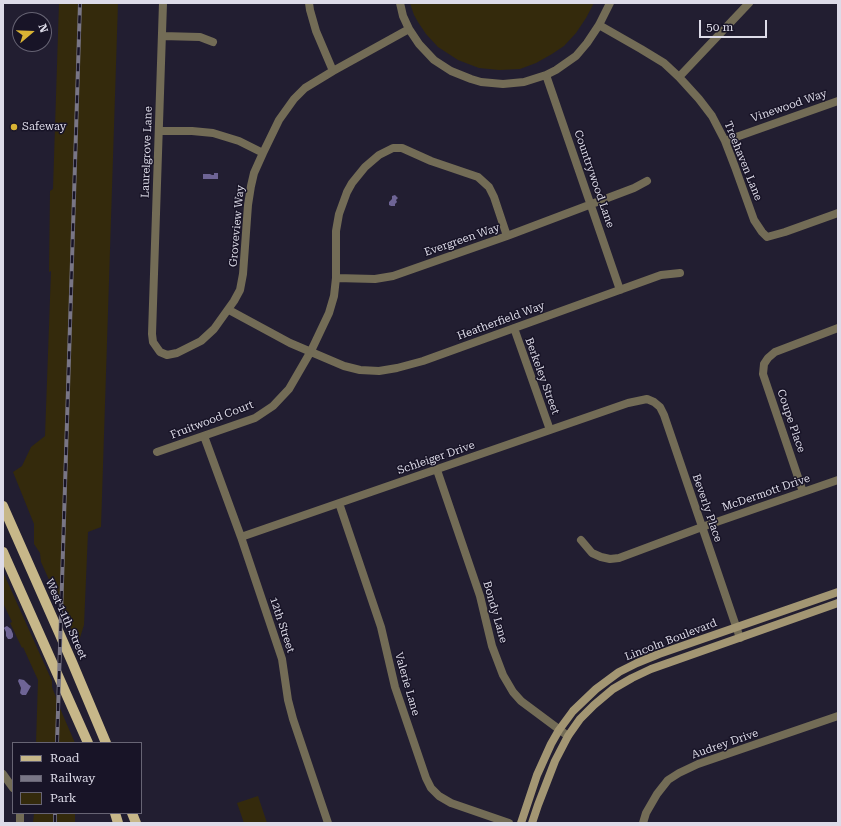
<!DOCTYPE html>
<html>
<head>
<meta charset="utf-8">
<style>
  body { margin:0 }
  #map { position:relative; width:841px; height:826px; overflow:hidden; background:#221e31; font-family:"Roboto Serif",serif }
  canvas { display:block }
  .frame { position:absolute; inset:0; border:4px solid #dddbe8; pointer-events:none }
  .legend { position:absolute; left:12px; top:742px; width:130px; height:72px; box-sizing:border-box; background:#181427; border:1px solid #676474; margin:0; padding:5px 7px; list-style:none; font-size:12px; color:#dddbe8 }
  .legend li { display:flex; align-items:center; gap:8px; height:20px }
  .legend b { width:20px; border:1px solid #676474 }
  .north { position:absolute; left:12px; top:12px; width:40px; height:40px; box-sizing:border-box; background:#181427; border:1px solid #676474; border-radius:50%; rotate:71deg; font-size:11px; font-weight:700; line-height:16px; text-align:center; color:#dddbe8 }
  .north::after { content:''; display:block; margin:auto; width:14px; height:18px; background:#d9b334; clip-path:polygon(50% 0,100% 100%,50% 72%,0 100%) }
  .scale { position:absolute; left:699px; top:20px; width:68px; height:18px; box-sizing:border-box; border:2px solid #dddbe8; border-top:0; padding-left:5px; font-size:12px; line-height:14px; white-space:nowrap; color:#dddbe8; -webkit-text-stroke:3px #181427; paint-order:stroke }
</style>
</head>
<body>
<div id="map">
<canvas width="841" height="826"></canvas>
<div class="frame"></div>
<ul class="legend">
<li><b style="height:5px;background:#c7b789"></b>Road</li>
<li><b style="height:5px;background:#797686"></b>Railway</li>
<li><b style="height:11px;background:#342a0c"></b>Park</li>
</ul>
<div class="north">N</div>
<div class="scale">50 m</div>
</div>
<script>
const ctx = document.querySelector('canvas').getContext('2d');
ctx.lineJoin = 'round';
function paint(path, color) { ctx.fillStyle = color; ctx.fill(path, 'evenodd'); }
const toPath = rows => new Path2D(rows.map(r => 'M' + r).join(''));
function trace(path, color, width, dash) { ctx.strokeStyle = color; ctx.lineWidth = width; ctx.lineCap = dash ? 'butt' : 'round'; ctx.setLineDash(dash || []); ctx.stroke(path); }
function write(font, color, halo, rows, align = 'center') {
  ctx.font = font + ' "Roboto Serif",serif'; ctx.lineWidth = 3; ctx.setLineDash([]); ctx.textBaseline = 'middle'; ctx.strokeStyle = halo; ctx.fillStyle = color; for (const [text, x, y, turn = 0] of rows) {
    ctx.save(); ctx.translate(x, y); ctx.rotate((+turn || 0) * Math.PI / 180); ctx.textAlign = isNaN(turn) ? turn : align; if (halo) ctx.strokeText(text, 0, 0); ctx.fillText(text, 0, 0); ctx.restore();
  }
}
const green = toPath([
  [59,3,118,3,101,527,88,532,84,625,78,644,41,562,40,553,34,544,34,524,13,472,22,466,31,447,45,436,51,271,49,272,50,191,53,189],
  [410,3,594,3,586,18,576,33,564,46,552,54,536,63,520,69,499,70,479,68,458,60,438,47,426,34,418,22,414,15],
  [3,572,52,681,52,687,62,713,75,743,36,743,38,680,23,647,22,648,10,623,12,622,3,603],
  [258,796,267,823,244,823,237,803],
  [34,813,75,813,75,823,33,823]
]);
const water = toPath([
  [214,173,218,173,218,179,203,179,203,174,210,174,212,175,214,175],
  [395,195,398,198,396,200,397,202,395,204,395,206,391,206,389,205,389,202,392,199,392,196],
  [7,626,11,629,13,634,13,637,11,639,8,639,6,636,6,632,4,628,5,627],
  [19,679,24,680,29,685,31,686,26,695,22,695,20,693,21,688,18,681]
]);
const street = toPath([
  [163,3,152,334,153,342,160,352,167,355,177,353,201,341,214,329,234,301,240,290,243,274,248,205,251,186,254,173,263,153,279,120,294,99,305,88,333,71,409,29],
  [309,3,310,10,316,31,333,71],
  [400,3,403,16,409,29,419,44,434,60,451,71,471,79,481,82,503,84,524,82,546,75,556,70,576,56,587,43,599,25,610,3],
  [599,25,641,49,664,63,679,77,699,99,712,116,725,141,735,167,754,220,762,232,767,237,785,232,838,213],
  [162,36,200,37,213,42],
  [546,75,620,290],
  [679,77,749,3],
  [159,131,192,131,213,133,239,141,263,153],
  [725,141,838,101],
  [336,278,375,279,393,276,507,236,634,188,647,181],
  [229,310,290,343,344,366,360,370,379,371,397,368,423,361,661,275,680,273],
  [514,328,550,430],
  [204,436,241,537,282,659,288,700,293,719,328,823],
  [157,452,255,418,273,406,289,389,311,351,329,313,334,296,336,278,336,231,339,214,347,192,352,183,365,167,379,155,393,148,402,148,431,161,478,177,489,187,494,197,507,236],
  [437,470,480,596,492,646,503,675,513,692,521,701,568,736],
  [803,492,763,374,764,364,768,358,775,352,838,328],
  [339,503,381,627,395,687,426,778,431,788,439,796,451,803,509,823],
  [241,537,628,403,647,399,654,402,660,407,664,415,740,638],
  [581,540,592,553,601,557,610,559,619,558,702,527,838,480],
  [3,774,13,788],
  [20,813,20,823],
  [643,823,646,813,657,794,668,780,679,773,698,764,838,716]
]);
const secondary = toPath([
  [521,823,537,775,551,744,559,730,573,711,596,689,619,672,637,663,659,654,838,592],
  [532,823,538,805,555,761,568,736,580,719,594,705,613,689,632,678,651,669,838,603]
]);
const primary = toPath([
  [3,506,72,662,106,743],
  [3,552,88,743],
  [115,813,118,823],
  [132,813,136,823]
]);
const rail = toPath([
  [57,743,80,3],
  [55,823,55,813]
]);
const markers = [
  [14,127,4,"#d9b334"]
];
const streetNames = [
  ["Vinewood Way",789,106,-19],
  ["Laurelgrove Lane",147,152,-88],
  ["Treehaven Lane",743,161,68],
  ["Countrywood Lane",594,179,71],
  ["Groveview Way",237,226,-85],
  ["Evergreen Way",462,240,-19],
  ["Heatherfield Way",501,321,-20],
  ["Berkeley Street",542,376,70],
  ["Fruitwood Court",212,420,-21],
  ["Coupe Place",791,421,71],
  ["Schleiger Drive",436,458,-19],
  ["McDermott Drive",766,493,-19],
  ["Beverly Place",707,508,71],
  ["Bondy Lane",495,612,74],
  ["West 11th Street",66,619,66],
  ["12th Street",282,625,72],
  ["Lincoln Boulevard",671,640,-21],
  ["Valerie Lane",407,684,74],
  ["Audrey Drive",725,744,-19]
];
const poiNames = [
  ["Safeway",22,127]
];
paint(green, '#342a0c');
paint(water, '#6e6495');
trace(street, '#736c56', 8);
trace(secondary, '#a39673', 8);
trace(primary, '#c7b789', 10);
trace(rail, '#797686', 4);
trace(rail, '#181427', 2.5, [8]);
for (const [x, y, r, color] of markers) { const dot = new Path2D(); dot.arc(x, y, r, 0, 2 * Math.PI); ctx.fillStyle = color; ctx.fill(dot); trace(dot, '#181427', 1.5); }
write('11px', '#dddbe8', '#181427', streetNames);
write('11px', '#dddbe8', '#181427', poiNames, 'left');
</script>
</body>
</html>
